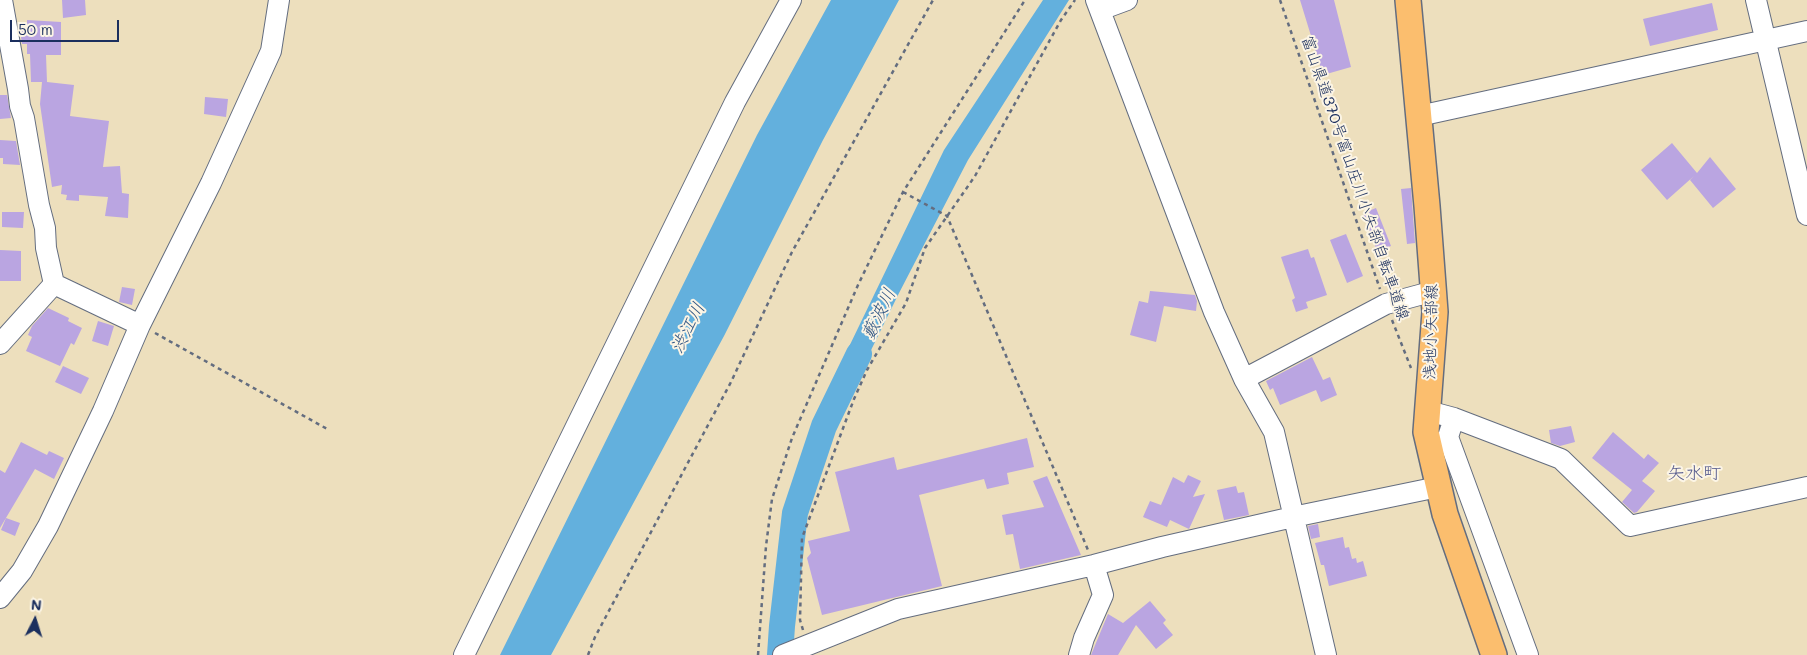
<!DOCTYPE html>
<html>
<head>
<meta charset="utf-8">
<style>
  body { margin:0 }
  #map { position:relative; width:1807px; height:655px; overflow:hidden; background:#eddfbd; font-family:Mali,sans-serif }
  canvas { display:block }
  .north { position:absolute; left:10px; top:595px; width:50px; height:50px; -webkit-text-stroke:4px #fcf5e5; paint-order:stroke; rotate:5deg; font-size:14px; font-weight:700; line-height:20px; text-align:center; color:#1b2f5e }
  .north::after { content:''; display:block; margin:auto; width:18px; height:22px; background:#1b2f5e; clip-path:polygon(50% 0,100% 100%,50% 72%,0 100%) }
  .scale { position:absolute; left:10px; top:20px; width:109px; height:22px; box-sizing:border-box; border:2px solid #1b2f5e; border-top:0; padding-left:6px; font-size:15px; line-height:18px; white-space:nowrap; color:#1b2f5e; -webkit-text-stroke:4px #fcf5e5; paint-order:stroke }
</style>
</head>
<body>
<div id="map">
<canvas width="1807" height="655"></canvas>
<div class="north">N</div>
<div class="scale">50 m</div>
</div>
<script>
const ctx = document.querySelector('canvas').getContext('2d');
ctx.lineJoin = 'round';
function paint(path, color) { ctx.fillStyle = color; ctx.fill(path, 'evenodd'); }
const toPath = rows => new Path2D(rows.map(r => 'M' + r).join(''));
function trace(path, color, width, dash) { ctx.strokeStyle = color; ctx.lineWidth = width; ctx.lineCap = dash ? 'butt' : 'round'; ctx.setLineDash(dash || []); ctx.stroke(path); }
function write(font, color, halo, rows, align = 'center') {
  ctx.font = font + ' Mali,"Klee One",sans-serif'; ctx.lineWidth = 4; ctx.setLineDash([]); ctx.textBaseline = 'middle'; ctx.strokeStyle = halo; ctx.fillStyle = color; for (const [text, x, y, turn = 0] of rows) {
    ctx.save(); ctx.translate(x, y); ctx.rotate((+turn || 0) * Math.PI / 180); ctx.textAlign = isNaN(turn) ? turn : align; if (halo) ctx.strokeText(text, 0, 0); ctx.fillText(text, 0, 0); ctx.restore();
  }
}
const water = toPath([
  [831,0,899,0,823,140,724,336,551,655,500,655,757,135],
  [1043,0,1069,0,968,160,898,295,853,387,831,384,944,150]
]);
const river = toPath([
  [780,655,782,626,795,513,824,426,859,354]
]);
const building = toPath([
  [62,0,85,0,86,15,63,18],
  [1300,0,1334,0,1351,67,1323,75],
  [1712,3,1718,30,1650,46,1643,19],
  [27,20,61,22,61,55,46,55,47,82,74,85,70,116,109,121,103,167,120,166,122,193,129,194,128,218,105,216,108,197,79,195,79,201,66,200,67,195,61,194,62,185,52,187,40,104,42,82,31,82,30,54,27,54,27,44,22,44,20,30,27,29],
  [0,95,7,95,11,118,0,119],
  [205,97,228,99,226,117,204,114],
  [0,140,16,141,20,165,3,164,3,158,0,158],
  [1672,143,1697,173,1710,157,1736,189,1713,208,1690,180,1694,176,1667,200,1641,170],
  [1411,188,1415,243,1407,244,1401,189],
  [1376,208,1391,246,1377,251,1363,213],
  [2,212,24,212,23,228,2,227],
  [1346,234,1363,276,1347,283,1330,240],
  [1308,249,1311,258,1314,257,1327,295,1306,302,1308,308,1296,312,1292,300,1295,298,1281,257],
  [0,250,21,251,21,281,0,281],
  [122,287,135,289,132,305,119,302],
  [1150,291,1195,295,1197,301,1196,311,1164,306,1156,342,1130,335,1139,301,1148,303],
  [48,308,69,318,68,321,82,328,74,345,71,343,60,366,26,351,32,337,28,335,32,326],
  [98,321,114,326,108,346,92,341],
  [1312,357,1323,380,1330,377,1337,395,1321,402,1316,390,1280,405,1273,388,1270,390,1266,381],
  [63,366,89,378,81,394,55,382],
  [1571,426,1575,442,1560,446,1551,443,1549,430],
  [1613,432,1644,459,1648,454,1659,463,1642,481,1655,491,1637,512,1634,513,1622,502,1632,490,1592,458],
  [1027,438,1034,467,1007,473,1009,484,987,489,984,479,919,495,942,586,822,615,807,558,811,553,808,541,850,531,835,472,894,457,897,470],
  [21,442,47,455,49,451,64,458,54,479,35,469,0,528,0,470,5,473],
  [1188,475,1201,481,1193,497,1205,494,1189,529,1170,520,1167,527,1143,517,1150,501,1161,505,1173,477,1184,483],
  [1047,476,1081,555,1020,569,1013,534,1006,535,1002,515,1044,507,1033,481],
  [1236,486,1238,493,1244,492,1249,515,1224,520,1217,490],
  [6,518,20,523,15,536,1,530],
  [1318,524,1320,537,1311,539,1308,526],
  [1343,537,1345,548,1349,547,1352,559,1356,558,1357,563,1363,561,1367,576,1329,586,1324,565,1321,565,1315,543],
  [1150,601,1166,620,1163,623,1173,635,1156,649,1136,625,1118,655,1091,655,1108,614,1123,623]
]);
const path = toPath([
  [1280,0,1380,289],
  [903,192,947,216,1088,550],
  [1392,320,1411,368],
  [155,333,329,430],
  [803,630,800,620,802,538,854,399,867,370,906,303,925,248,975,176,1061,20,1075,0],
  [588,655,595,637,731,382,792,252,933,0],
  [758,655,766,546,772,499,792,438,858,285,903,192,1025,0]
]);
const minor = toPath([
  [2,0,18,89,20,106,24,118,39,205,45,228,46,248,54,284],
  [1096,0,1214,312,1244,379,1274,432,1326,655],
  [1756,0,1807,215],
  [1100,10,1127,0],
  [1419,116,1807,31],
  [54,284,140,325],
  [0,344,54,284],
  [1244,379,1386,304,1434,291],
  [1428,411,1454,418,1561,459,1630,526,1807,487],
  [1454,418,1448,437,1528,655],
  [0,598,22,571,48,526,103,411,140,325,211,183,271,51,279,0],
  [464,655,735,102,791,0],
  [783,655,898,609,1094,565,1162,547,1293,517,1438,487],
  [1079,655,1084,638,1103,595,1094,565]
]);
const major = toPath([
  [1408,0,1427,206,1435,312,1426,432,1445,514,1494,655]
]);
const streetNames = [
  ["富山県道370号富山庄川小矢部自転車道線",1355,178,71],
  ["浅地小矢部線",1431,332,-89]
];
const waterNames = [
  ["藪波川",879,314,-64],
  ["渋江川",688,328,-63]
];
const neighbourhoodNames = [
  ["矢水町",1694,473]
];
paint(water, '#63b0dd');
trace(river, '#63b0dd', 26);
paint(building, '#baa5e1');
trace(minor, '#646d7f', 22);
trace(major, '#646d7f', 28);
trace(path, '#646d7f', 2.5, [4, 4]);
trace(minor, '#fff', 20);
trace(major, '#fbbe6e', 25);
write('16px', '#1b2f5e', '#fcf5e5', streetNames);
write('italic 18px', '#315684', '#fcf5e5', waterNames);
write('18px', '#53588c', '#fcf5e5', neighbourhoodNames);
</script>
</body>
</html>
